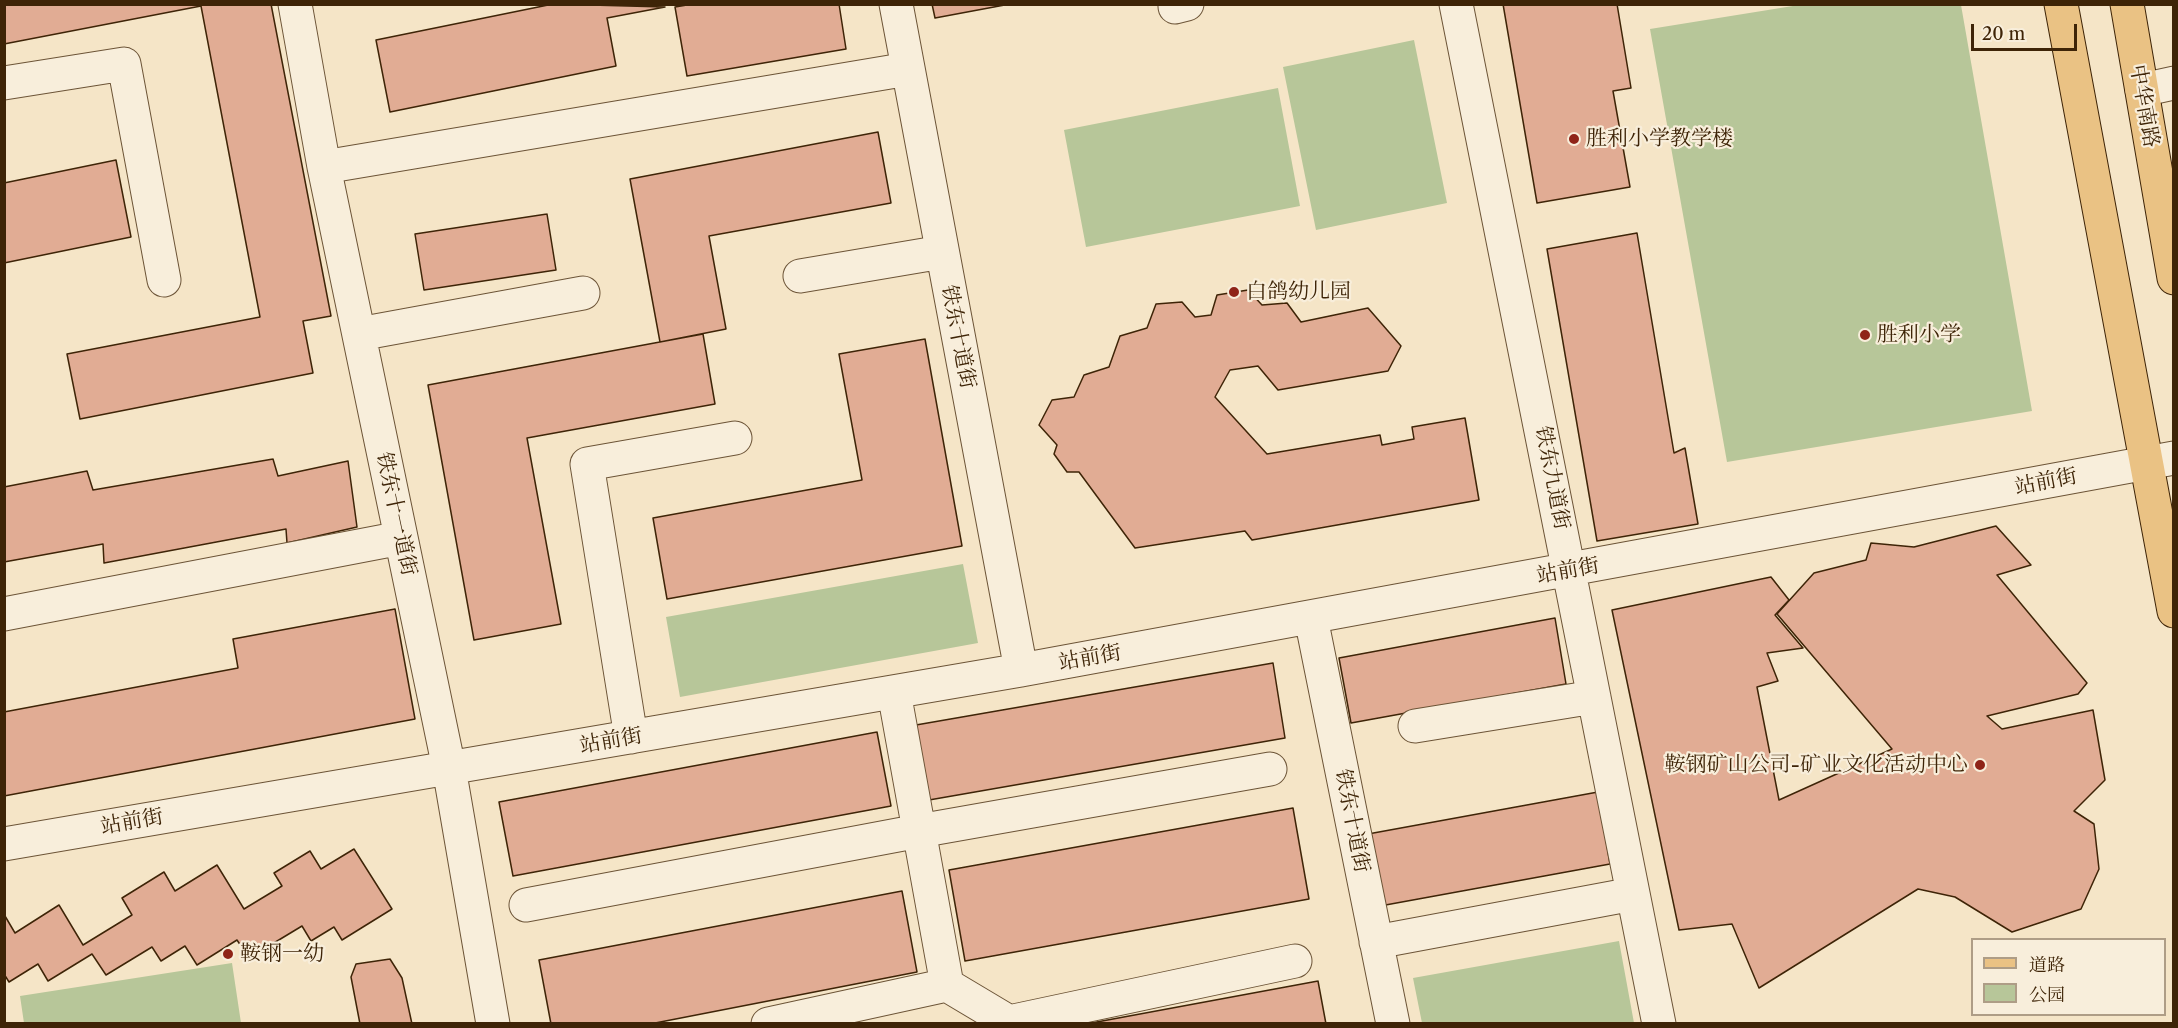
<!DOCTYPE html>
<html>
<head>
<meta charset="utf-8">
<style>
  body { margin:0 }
  #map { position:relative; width:2178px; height:1028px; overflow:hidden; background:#f5e5c7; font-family:"Libre Caslon Text","Noto Serif SC",serif }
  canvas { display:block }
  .frame { position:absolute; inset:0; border:6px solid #3e2407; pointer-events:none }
  .legend { position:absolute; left:1971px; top:938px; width:195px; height:78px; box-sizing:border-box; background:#f8eedb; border:2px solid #ae9d86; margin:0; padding:8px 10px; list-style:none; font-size:18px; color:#3e2407 }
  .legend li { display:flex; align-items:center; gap:12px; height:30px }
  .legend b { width:30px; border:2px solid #ae9d86 }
  .scale { position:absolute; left:1971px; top:24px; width:106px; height:27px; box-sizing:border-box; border:3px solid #3e2407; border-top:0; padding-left:8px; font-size:18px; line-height:21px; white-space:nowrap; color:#3e2407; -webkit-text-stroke:4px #f8eedb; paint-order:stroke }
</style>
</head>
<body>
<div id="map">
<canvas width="2178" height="1028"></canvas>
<div class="frame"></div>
<ul class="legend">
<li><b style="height:8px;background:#eac284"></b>道路</li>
<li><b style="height:16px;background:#b7c699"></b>公园</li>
</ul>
<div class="scale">20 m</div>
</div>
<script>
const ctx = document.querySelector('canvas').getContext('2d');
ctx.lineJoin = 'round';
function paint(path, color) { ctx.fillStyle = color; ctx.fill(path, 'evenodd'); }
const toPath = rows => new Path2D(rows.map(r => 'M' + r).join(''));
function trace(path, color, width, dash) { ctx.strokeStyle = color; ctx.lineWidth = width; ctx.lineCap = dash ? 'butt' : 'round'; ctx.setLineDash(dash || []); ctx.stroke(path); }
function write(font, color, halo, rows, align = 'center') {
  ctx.font = font + ' "Libre Caslon Text","Noto Serif SC",serif'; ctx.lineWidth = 4.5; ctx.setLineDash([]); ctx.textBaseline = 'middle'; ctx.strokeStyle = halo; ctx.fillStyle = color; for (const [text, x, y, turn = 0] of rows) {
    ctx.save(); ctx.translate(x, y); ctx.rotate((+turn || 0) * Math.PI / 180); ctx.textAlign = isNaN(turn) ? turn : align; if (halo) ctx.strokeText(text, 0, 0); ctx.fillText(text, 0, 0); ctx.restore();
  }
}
const green = toPath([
  [1799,5,1961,5,2032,411,1727,462,1650,29],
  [1414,40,1447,203,1316,230,1283,67],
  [1278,88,1300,206,1086,247,1064,130],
  [963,564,978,643,680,697,666,617],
  [1619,941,1634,1023,1422,1023,1413,978],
  [232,963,241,1023,24,1023,20,996]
]);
const building = toPath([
  [4,4,271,4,331,316,303,321,313,373,80,419,67,354,260,317,201,6,4,44,4,4],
  [553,4,665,7,607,18,616,66,390,112,376,40,553,4],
  [693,4,839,4,846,49,687,76,675,7,693,4],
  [932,4,1010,4,935,18,932,4],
  [1503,4,1617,4,1631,88,1613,91,1630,187,1537,203,1503,4],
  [878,132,891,203,709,236,726,329,660,342,630,179,878,132],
  [116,160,131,237,4,263,4,183,116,160],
  [547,214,556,270,424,290,415,234,547,214],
  [1637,233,1674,453,1685,448,1698,524,1597,541,1547,249,1637,233],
  [1248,290,1262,305,1287,303,1301,322,1368,308,1401,346,1388,371,1278,390,1258,366,1230,370,1215,397,1267,454,1380,435,1382,445,1414,439,1412,427,1465,418,1479,500,1252,540,1245,531,1135,548,1079,472,1067,472,1054,454,1057,445,1039,425,1052,400,1074,397,1084,375,1109,367,1120,336,1147,328,1156,304,1182,302,1195,317,1211,315,1217,295,1248,290],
  [703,334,715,404,527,438,561,624,474,640,428,385,703,334],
  [925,339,962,546,667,599,653,518,862,480,839,354,925,339],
  [273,459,278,476,348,461,357,527,287,543,286,529,104,563,103,544,4,562,4,487,87,471,93,490,273,459],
  [1996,526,2031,565,1997,575,2087,683,2078,694,1987,716,2002,729,2093,710,2105,780,2074,811,2094,824,2099,869,2081,909,2012,932,1955,897,1918,889,1759,988,1732,924,1679,930,1612,610,1771,577,1789,600,1775,615,1803,648,1767,653,1778,681,1757,687,1779,800,1892,749,1777,614,1814,573,1866,560,1871,543,1914,547,1996,526],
  [395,609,415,719,4,796,4,712,238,668,233,639,395,609],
  [1555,618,1566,684,1351,723,1339,658,1555,618],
  [1273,663,1285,738,929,800,916,725,1273,663],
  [877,732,891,806,513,876,499,802,877,732],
  [1598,792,1610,864,1380,906,1368,834,1598,792],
  [1293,808,1309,899,965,961,949,870,1293,808],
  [354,849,392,909,342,940,334,927,311,941,302,926,249,958,237,940,197,965,185,946,161,961,152,947,106,975,92,954,48,981,38,964,9,982,4,974,5,916,15,933,59,905,83,945,132,915,122,898,164,872,175,891,217,865,244,909,282,886,274,873,310,851,321,869,354,849],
  [902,891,917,972,650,1024,551,1024,539,960,902,891],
  [390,959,402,978,412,1024,360,1024,351,977,356,964,390,959],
  [1318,981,1326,1024,1086,1024,1318,981]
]);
const minor = toPath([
  [295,4,324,167,449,768,493,1024],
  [896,4,1021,670],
  [1175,4,1175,7,1187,4],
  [1456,4,1659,1024],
  [4,83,124,64,164,280],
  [2142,90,2174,83],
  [324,167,908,69],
  [800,276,942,252],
  [359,334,583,293],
  [4,614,401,538],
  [1311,618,1393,1024],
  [894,692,947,985],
  [1415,726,1594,697],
  [631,737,587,464,735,438],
  [4,844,1021,670,2174,458],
  [526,905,919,831,1270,769],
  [1376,942,1633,894],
  [768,1024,947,985,1009,1022,1295,961]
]);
const major = toPath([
  [2061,4,2174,611],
  [2127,4,2174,278]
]);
const markers = [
  [1574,139,6,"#8f2418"],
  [1234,292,6,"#8f2418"],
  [1865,335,6,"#8f2418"],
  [1980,765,6,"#8f2418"],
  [228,954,6,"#8f2418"]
];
const streetNames = [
  ["中华南路",2144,106,80],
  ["铁东十道街",958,337,79],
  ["铁东九道街",1552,478,79],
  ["站前街",2046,482,-11],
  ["铁东十一道街",396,514,78],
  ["站前街",1568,571,-10],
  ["站前街",1090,658,-10],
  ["站前街",611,741,-10],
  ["铁东十道街",1352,821,79],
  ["站前街",132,822,-10]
];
const poiNames = [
  ["胜利小学教学楼",1586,139],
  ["白鸽幼儿园",1246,292],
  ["胜利小学",1877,335],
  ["鞍钢矿山公司-矿业文化活动中心",1968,765,"right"],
  ["鞍钢一幼",240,954]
];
paint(green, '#b7c699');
paint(building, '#e1ac94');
trace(building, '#3e2407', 1.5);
trace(minor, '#6c5437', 35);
trace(major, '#3e2407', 35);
trace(minor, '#f8eedb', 33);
trace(major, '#eac284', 33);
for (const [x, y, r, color] of markers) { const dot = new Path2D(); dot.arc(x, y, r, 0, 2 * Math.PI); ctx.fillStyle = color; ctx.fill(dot); trace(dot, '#f8eedb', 2); }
write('21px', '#3e2407', '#f8eedb', streetNames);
write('21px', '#3e2407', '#f8eedb', poiNames, 'left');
</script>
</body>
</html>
